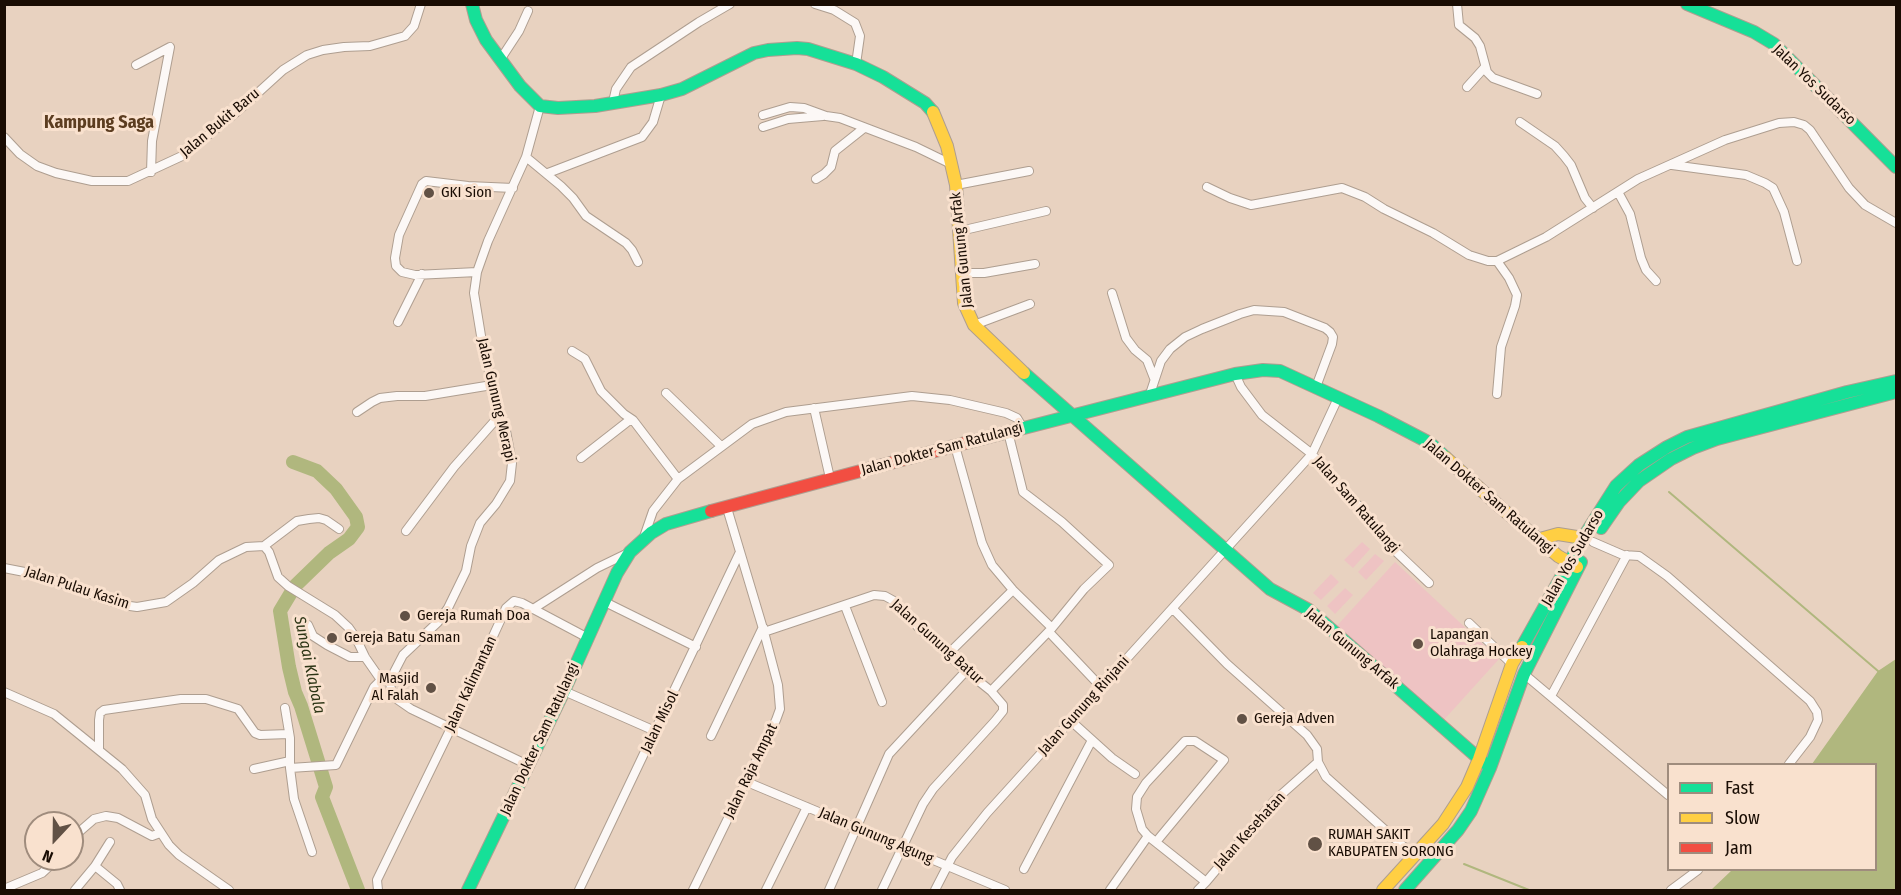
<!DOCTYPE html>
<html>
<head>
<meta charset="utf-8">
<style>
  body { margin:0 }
  #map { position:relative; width:1901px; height:895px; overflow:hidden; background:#e8d2c0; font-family:"Fira Sans Condensed",sans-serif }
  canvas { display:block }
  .frame { position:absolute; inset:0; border:6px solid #190c03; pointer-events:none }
  .legend { position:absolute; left:1667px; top:763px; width:210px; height:108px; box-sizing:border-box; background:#f9e1ce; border:2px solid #9f8c7d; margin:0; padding:8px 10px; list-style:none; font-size:18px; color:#190c03 }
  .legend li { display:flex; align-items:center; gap:12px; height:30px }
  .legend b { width:30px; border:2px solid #9f8c7d }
  .north { position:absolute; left:24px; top:811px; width:60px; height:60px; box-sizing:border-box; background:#f9e1ce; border:2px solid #9f8c7d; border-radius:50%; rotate:202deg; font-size:16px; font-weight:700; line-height:24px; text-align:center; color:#190c03 }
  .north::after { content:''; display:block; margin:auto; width:21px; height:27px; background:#615145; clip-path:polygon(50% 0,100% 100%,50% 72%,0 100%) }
</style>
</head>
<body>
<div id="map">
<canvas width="1901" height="895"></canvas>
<div class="frame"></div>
<ul class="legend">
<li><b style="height:8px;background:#16e098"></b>Fast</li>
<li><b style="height:8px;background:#ffcf43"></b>Slow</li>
<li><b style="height:8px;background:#f24e42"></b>Jam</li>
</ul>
<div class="north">N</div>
</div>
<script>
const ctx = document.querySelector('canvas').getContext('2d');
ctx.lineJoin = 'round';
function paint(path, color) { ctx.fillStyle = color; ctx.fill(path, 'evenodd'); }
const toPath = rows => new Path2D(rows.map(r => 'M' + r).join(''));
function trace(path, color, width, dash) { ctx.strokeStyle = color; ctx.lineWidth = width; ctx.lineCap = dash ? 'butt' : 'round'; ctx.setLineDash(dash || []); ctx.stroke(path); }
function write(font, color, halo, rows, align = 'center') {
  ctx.font = font + ' "Fira Sans Condensed",sans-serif'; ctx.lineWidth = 6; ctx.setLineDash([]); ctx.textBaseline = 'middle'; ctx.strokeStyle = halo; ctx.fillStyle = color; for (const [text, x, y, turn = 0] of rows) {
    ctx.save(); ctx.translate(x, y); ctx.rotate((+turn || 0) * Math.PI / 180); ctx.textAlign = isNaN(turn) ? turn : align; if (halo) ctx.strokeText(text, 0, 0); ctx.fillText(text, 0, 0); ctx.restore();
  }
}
const green = toPath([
  [1362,542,1370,549,1353,568,1344,560],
  [1375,554,1384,561,1366,580,1358,572],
  [1395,562,1499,659,1442,722,1335,628],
  [1331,574,1339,582,1321,600,1313,593],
  [1345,588,1353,595,1335,614,1327,606]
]);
const water = toPath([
  [1896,659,1896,890,1711,890,1732,870,1876,870,1876,764,1812,764,1878,671]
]);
const stream = toPath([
  [1669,492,1878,671],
  [1464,864,1529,890]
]);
const river = toPath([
  [293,462,317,471,336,489,356,517,358,527,349,539,329,553,295,586,280,611,289,667,295,692,301,706,326,787,322,797,358,890]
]);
const street = toPath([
  [815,4,834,10,855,23,860,36,856,64],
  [1457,4,1459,25,1475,38,1480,46,1487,72,1493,78,1537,94],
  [500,60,519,31,528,11],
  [136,65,170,47,152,141,151,172],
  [1467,87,1485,67],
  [613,102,616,89,631,67,699,22,730,4],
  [763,115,790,107,804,108,826,116,840,118,916,147,951,164],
  [1520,122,1555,146,1564,156,1571,165,1585,198,1593,208],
  [763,127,788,119,823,116],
  [4,137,20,154,37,166,56,173,92,181,128,181,182,156,239,110,283,70,307,55,323,50,344,47,370,46,405,36,414,26,421,4],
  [526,157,561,186,573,198,586,216,626,243,632,250,638,262],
  [1672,165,1746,175,1765,183,1773,188,1784,212,1797,261],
  [548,173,642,137,653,122,661,95],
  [816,179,824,174,831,167,835,151,864,128],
  [956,185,1029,171],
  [1207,187,1230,198,1251,205,1342,188,1365,197,1384,209,1433,233,1469,255,1488,261,1497,261,1546,237,1638,179,1725,140,1779,123,1794,122,1804,125,1810,130,1849,188,1865,205,1896,223],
  [1618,192,1630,214,1641,258,1646,270,1656,281],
  [960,231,1046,211],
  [1497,261,1509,278,1517,295,1515,306,1501,347,1497,394],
  [477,272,415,275,402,272,396,266,395,258,399,235,422,184,426,181,468,186,513,188],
  [962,273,984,273,1035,264],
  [1112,293,1126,338,1135,350,1147,360,1154,378],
  [398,322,422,274],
  [974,325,1030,304],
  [572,351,585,359,601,391,624,414,633,420,678,479],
  [1235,374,1241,387,1262,415,1312,454,1340,488,1364,511,1380,535,1389,545,1429,583],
  [666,393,721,446],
  [1149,397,1161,361,1170,349,1185,337,1202,329,1240,314,1254,310,1284,312,1325,328,1330,332,1333,337,1332,344,1316,387],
  [814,408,830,478],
  [357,412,372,402,380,398,397,396,425,396,492,385],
  [955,446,982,543,992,565,1013,590,1052,628],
  [581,458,631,419],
  [406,531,454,467,500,415],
  [644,537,653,511,678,479,752,424,786,412,912,396,950,400,1006,413,1017,418,1023,428],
  [1593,542,1623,555,1639,556,1667,576,1810,701,1817,712,1818,720,1810,737,1789,764],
  [264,546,297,521,309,519,319,518,326,520,339,529],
  [4,568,40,575,104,599,123,605,137,607,166,602,193,583,219,560,246,547,264,546,269,552,278,577,288,586,335,615,349,628,356,638,365,657,381,680],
  [605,602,696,647],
  [845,606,882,702],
  [533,609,597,568,630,552],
  [1173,609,1227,664,1307,735,1317,749,1318,762,1326,777,1414,856],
  [1469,623,1512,664],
  [308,625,313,636,327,645,350,657,365,657],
  [764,632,874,595,885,596,894,601,918,627,966,671,991,691,1003,705,1003,711,995,721,933,789,923,804,882,890],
  [1049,632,1101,687],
  [948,654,1013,590],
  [1524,674,1668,795],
  [564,691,655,731],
  [991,691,1052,628,1084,589,1109,565,1062,522,1023,492,1008,432],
  [4,692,54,714,122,769,145,795,152,819,169,845,179,855,229,890],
  [1551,696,1627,555],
  [285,708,290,738,290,768,336,765,374,687,381,680,384,680],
  [1071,721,1112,758,1135,774],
  [711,736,763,627],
  [99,749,99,720,100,713,104,710,181,699,206,699,238,709,255,733,260,735,289,734],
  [528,765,411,709,398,700,391,691,390,680,403,655,438,622,448,608,466,571,471,546,480,523,496,504,510,481,512,463,506,431,500,415,483,348,474,293,477,272,488,241,526,157,540,106],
  [290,768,294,799,312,852],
  [254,769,290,761],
  [747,782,1005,890],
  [72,841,79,832,94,819,106,816,118,818,152,836,160,833],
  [1156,842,1224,760,1195,741,1185,741,1146,783,1137,797,1136,809,1142,829,1148,836,1206,882,1274,801,1318,762],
  [95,866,117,884,120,890],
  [1024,869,1092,740],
  [4,889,42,873,57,859],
  [75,890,95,866,110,842],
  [378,890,377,880,451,728,506,608,514,601,522,603,588,638],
  [579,890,740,552],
  [693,890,776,720,780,709,778,685,764,632,727,508],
  [766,890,807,807],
  [829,890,889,754,966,671],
  [935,890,952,857,987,813,1312,454,1338,398],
  [1110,890,1148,836],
  [1198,890,1206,882],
  [1671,890,1698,870]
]);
const fast = toPath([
  [472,4,476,20,486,40,520,86,540,106,558,108,595,106,661,95,682,89,754,53,768,50,797,48,808,49,856,64,883,77,925,103,933,112],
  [1687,4,1754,32,1774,44,1896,167],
  [1024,373,1270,589,1309,610,1484,763],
  [969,442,1235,374,1263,370,1280,371,1378,416,1430,443,1445,457],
  [1601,528,1619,502,1639,481,1671,459,1693,448,1717,439,1896,392],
  [1522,647,1583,538,1616,486,1639,465,1667,447,1687,437,1847,392,1896,381],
  [468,890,564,691,617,573,630,552,651,533,666,524,711,511],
  [1405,890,1458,830,1471,811,1490,768,1524,674,1581,562]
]);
const slow = toPath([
  [933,112,947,146,956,185,964,303,974,325,1024,373],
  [1445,457,1500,507,1558,556,1577,567],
  [1540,539,1558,534,1583,538],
  [1383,890,1443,824,1467,787,1479,759,1512,664,1522,647]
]);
const jam = toPath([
  [711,511,969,442]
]);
const markers = [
  [429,193,6,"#615145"],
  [405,616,6,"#615145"],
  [332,638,6,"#615145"],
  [1418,644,6,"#615145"],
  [431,688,6,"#615145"],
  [1242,719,6,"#615145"],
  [1315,844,8,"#615145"]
];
const streetNames = [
  ["Jalan Yos Sudarso",1814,85,44],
  ["Jalan Bukit Baru",220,123,-40],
  ["Jalan Gunung Arfak",962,250,-96],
  ["Jalan Gunung Merapi",496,400,77],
  ["Jalan Dokter Sam Ratulangi",942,449,-15],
  ["Jalan Dokter Sam Ratulangi",1489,497,41],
  ["Jalan Sam Ratulangi",1356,505,49],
  ["Jalan Yos Sudarso",1573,558,-60],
  ["Jalan Pulau Kasim",77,588,18],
  ["Jalan Gunung Batur",937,642,42],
  ["Jalan Gunung Arfak",1352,649,40],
  ["Jalan Kalimantan",471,684,-65],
  ["Jalan Gunung Rinjani",1084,706,-48],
  ["Jalan Misol",660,722,-64],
  ["Jalan Dokter Sam Ratulangi",540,739,-65],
  ["Jalan Raja Ampat",751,771,-64],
  ["Jalan Kesehatan",1250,831,-48],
  ["Jalan Gunung Agung",876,836,23]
];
const poiNames = [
  ["GKI Sion",441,193],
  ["Gereja Rumah Doa",417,616],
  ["Lapangan",1430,635],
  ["Olahraga Hockey",1430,652],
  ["Gereja Batu Saman",344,638],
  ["Masjid",419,679,"right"],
  ["Al Falah",419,696,"right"],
  ["Gereja Adven",1254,719],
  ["RUMAH SAKIT",1328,835],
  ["KABUPATEN SORONG",1328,852]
];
const waterNames = [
  ["Sungai Klabala",309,665,78]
];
const quarterNames = [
  ["Kampung Saga",99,123]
];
paint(green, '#eec3c3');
paint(water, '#b0b77e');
trace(stream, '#b0b77e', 2);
trace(river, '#b0b77e', 14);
trace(street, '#ae9e90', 10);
trace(fast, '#ae9e90', 14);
trace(slow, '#ae9e90', 14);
trace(jam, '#ae9e90', 14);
trace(street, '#fcf8f6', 8);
trace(fast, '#16e098', 12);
trace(slow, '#ffcf43', 12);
trace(jam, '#f24e42', 12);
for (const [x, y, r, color] of markers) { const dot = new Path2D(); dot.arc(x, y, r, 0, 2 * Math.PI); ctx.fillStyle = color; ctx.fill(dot); trace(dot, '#f9e1ce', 2); }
write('15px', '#190c03', '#f9e1ce', streetNames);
write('15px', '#190c03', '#f9e1ce', poiNames, 'left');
write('italic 16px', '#2d3515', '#f9e1ce', waterNames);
write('bold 18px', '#5c3d20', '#f9e1ce', quarterNames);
</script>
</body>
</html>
